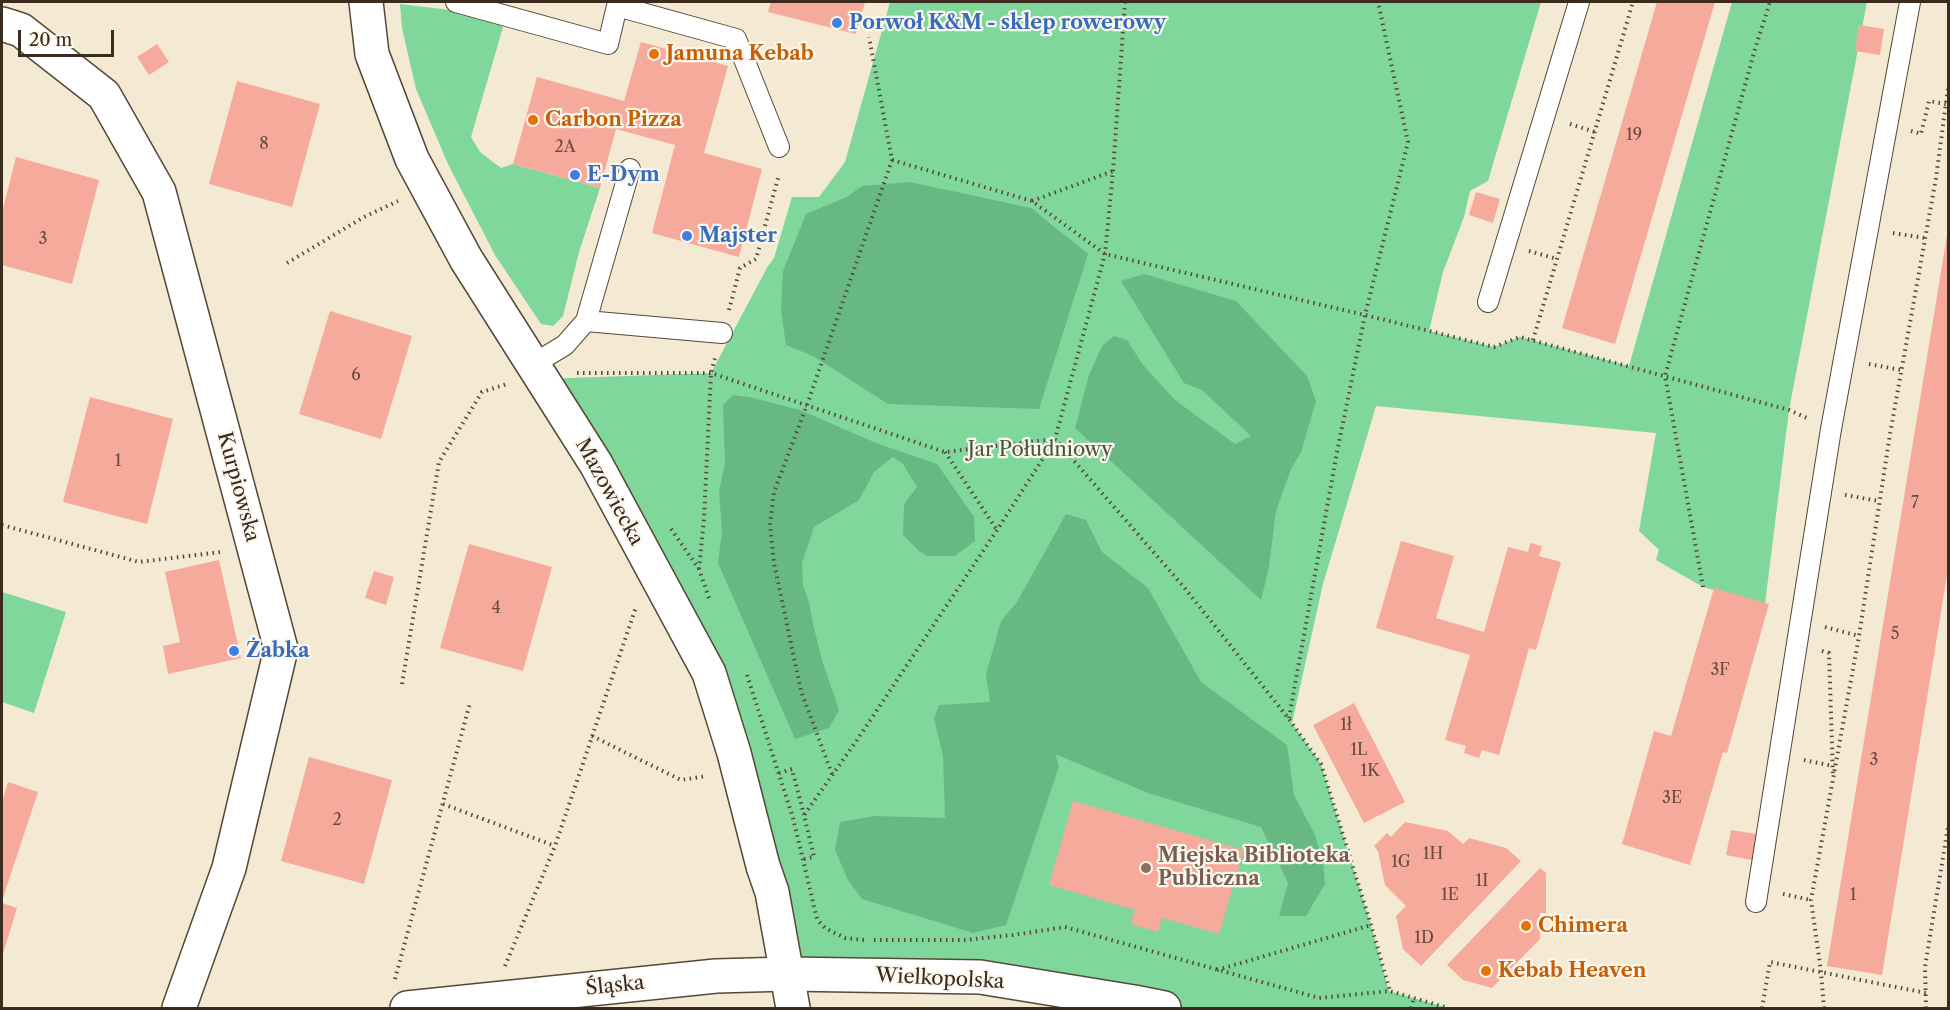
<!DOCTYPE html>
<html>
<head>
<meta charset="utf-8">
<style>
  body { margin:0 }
  #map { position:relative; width:1950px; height:1010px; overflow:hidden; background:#f4e9d2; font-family:"Libre Caslon Text",serif }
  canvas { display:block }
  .frame { position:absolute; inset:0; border:3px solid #3b2a1e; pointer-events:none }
  .scale { position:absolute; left:18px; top:30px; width:96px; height:27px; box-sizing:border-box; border:3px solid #3b2a1e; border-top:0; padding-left:8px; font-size:18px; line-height:21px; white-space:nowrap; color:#3b2a1e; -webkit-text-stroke:4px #fbf7ec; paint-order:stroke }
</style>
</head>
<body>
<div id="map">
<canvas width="1950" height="1010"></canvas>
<div class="frame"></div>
<div class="scale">20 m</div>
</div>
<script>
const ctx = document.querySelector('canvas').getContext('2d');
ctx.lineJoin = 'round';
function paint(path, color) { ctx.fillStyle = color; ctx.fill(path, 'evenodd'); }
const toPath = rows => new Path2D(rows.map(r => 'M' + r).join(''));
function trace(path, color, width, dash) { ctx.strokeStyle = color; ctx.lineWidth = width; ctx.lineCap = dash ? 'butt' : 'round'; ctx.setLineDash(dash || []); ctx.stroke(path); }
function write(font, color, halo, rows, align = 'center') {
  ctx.font = font + ' "Libre Caslon Text",serif'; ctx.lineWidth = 4.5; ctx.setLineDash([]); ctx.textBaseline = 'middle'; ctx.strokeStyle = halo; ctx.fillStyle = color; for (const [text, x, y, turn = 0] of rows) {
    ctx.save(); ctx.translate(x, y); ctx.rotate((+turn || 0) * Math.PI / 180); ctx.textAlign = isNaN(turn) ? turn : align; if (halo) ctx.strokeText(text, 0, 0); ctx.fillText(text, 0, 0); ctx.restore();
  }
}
const green = toPath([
  [890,2,1541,2,1488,181,1470,191,1464,217,1443,272,1429,331,1494,347,1520,337,1629,366,1732,2,1867,2,1789,410,1765,604,1703,587,1656,560,1659,550,1639,531,1656,433,1376,406,1323,584,1292,723,1321,764,1371,925,1389,991,1448,1008,1164,1008,787,974,734,753,542,379,711,373,768,266,774,258,792,197,819,197,845,162],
  [400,4,483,14,503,27,471,137,480,152,501,168,513,164,600,188,579,252,563,316,553,326,541,324,495,255,448,164,416,89,402,28],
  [2,592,66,612,34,713,2,702]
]);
const forest = toPath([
  [910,182,1031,208,1088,254,1039,409,888,404,813,356,786,345,781,310,783,271,806,214,847,197,862,186],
  [1144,274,1236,301,1307,376,1316,401,1301,452,1291,469,1276,511,1269,567,1261,600,1075,428,1089,375,1102,346,1114,336,1127,340,1143,365,1175,400,1235,444,1251,436,1202,390,1184,383,1121,281],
  [733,395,750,397,800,410,876,443,937,464,974,517,975,541,955,556,927,556,919,551,903,535,904,504,917,487,903,464,893,457,874,472,859,500,814,527,802,563,803,585,809,602,813,624,822,660,839,710,829,728,795,739,718,563,722,531,719,491,725,464,723,405],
  [1066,514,1086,520,1102,552,1148,588,1201,682,1287,745,1294,795,1315,835,1323,862,1325,884,1306,916,1279,916,1288,883,1261,827,1148,793,1055,754,1059,766,1006,925,973,933,862,899,848,880,835,850,840,822,874,816,945,818,943,756,934,719,939,705,990,702,986,674,1001,621,1017,602]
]);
const building = toPath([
  [771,2,865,2,856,34,768,12],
  [1657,2,1715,2,1615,344,1562,328],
  [1859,25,1884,29,1880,55,1855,51],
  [641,42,728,66,704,153,762,169,739,257,652,233,675,145,616,129,600,188,513,164,537,77,624,101],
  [157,44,169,62,149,75,137,57],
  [237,81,320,104,292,207,209,184],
  [16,157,99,180,72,284,2,265,2,213],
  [1476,192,1500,199,1493,223,1469,215],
  [1947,235,1948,569,1882,975,1827,966],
  [330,311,412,336,381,439,299,414],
  [90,397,173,419,147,524,63,502],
  [1401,541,1454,556,1436,618,1484,632,1508,547,1528,552,1530,543,1542,546,1539,556,1561,562,1536,650,1529,648,1499,755,1482,750,1479,758,1464,753,1466,746,1445,740,1470,655,1376,628],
  [469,544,552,567,523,671,440,648],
  [219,560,241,658,168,674,163,646,180,642,165,572],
  [374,571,394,577,386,605,365,598],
  [1714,588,1769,604,1727,753,1723,752,1690,865,1622,844,1654,731,1671,736],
  [1354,703,1405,802,1364,823,1313,725],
  [309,757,392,780,364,884,281,861],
  [8,782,38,792,2,901,2,802],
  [1073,801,1244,850,1219,934,1162,918,1158,932,1131,924,1135,910,1049,885],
  [1405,822,1448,831,1463,844,1469,838,1506,848,1521,861,1421,966,1403,949,1396,916,1406,906,1385,885,1378,851,1374,846,1387,833,1391,837],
  [1731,830,1756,834,1752,860,1726,855],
  [1540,868,1546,873,1546,913,1540,913,1540,939,1492,988,1463,980,1447,965],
  [2,903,17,908,2,957]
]);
const path = toPath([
  [1125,2,1113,171,1105,254,1055,439,1183,586,1289,719,1321,764,1371,925,1390,991],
  [1570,124,1595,132],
  [1911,131,1921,134,1929,101,1946,104],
  [892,160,1032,201,1105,254,1365,315,1494,347,1520,337,1789,410,1807,418],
  [1032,201,1113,171],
  [1893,233,1925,238],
  [1529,251,1557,259],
  [287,263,364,217,398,201],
  [729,310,740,268,756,259,778,178],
  [1533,340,1633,2],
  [1869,364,1901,370],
  [577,373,711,373,945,452,1055,439],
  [945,452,997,530],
  [1845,495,1879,501],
  [2,525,139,562,221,552],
  [671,529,699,569,710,601],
  [699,569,704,519,711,373,715,358],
  [1703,587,1665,376,1755,49,1770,2],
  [1825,627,1859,636],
  [1822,651,1829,653,1833,776],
  [747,675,793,818,817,919,825,928,845,938,864,940],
  [402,684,439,462,482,392,507,384],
  [1289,718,1337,452,1365,315,1408,142,1378,2],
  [592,736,681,780,707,776],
  [1804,760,1833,766],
  [779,773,792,769,804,815],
  [832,774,801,691,774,563,770,525,774,492,807,405,892,160,869,37],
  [443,804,555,846],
  [804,859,814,857,804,815,855,743,997,530,1055,440],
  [1783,894,1811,900],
  [874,940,964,940,1013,935,1065,927,1319,998,1390,991,1448,1008],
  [505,966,555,846,636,607],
  [1217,970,1371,925],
  [395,979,470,703],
  [1411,1008,1414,998],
  [1762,1008,1770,962,1926,993],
  [1824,1008,1821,972,1811,900,1859,636,1890,434,1936,178,1948,88],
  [1926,1008,1925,967,1948,827]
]);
const lane = toPath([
  [456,2,608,44,617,6,736,39,779,147],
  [1488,302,1579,2],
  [586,321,722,333],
  [532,365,565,345,586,321,630,169],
  [1756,902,1831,429,1910,2]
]);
const street = toPath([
  [2,24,21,30,104,95,159,192,281,649,229,868,179,1008],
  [407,1008,716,976,787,974,980,977,1134,1002,1164,1008]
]);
const secondary = toPath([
  [366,2,372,54,412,159,466,259,596,464,709,673,734,753,763,866,772,892,793,1008]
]);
const markers = [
  [837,23,6,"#3f7fe0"],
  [654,54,6,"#e8710a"],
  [533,120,6,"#e8710a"],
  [575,175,6,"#3f7fe0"],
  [687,236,6,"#3f7fe0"],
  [234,651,6,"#3f7fe0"],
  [1146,868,6,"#8d6e63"],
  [1526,926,6,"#e8710a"],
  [1486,971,6,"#e8710a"]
];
const numberNames = [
  ["19",1634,135],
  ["8",264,144],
  ["2A",565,147],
  ["3",43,239],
  ["6",356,375],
  ["1",118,461],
  ["7",1915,503],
  ["4",496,608],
  ["5",1895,634],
  ["3F",1720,670],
  ["1ł",1346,725],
  ["1L",1359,750],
  ["3",1874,760],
  ["1K",1370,771],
  ["3E",1672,798],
  ["2",337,820],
  ["1H",1433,854],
  ["1G",1401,862],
  ["1I",1482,881],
  ["1E",1450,895],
  ["1",1853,895],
  ["1D",1424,938]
];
const shopNames = [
  ["Porwoł K&M - sklep rowerowy",849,23],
  ["E-Dym",587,175],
  ["Majster",699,236],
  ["Żabka",246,651]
];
const foodNames = [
  ["Jamuna Kebab",666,54],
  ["Carbon Pizza",545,120],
  ["Chimera",1538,926],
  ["Kebab Heaven",1498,971]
];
const parkNames = [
  ["Jar Południowy",1040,450]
];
const streetNames = [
  ["Kurpiowska",238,487,75],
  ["Mazowiecka",609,492,61],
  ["Wielkopolska",940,979,3],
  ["Śląska",615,986,-6]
];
const educationNames = [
  ["Miejska Biblioteka",1158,856],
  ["Publiczna",1158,879]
];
paint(green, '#80d79b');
paint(forest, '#68b883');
paint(building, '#f5aa9c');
trace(lane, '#574739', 22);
trace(street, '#574739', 36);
trace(secondary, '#574739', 36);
trace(path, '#574739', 4, [1.5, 4.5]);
trace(lane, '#fff', 20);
trace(street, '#fff', 33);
trace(secondary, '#fff', 33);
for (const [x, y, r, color] of markers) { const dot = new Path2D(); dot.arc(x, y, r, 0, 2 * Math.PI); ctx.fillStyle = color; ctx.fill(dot); trace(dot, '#fbf7ec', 2); }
write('16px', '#6a4a3e', null, numberNames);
write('bold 20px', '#366cbe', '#fbf7ec', shopNames, 'left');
write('bold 20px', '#c56008', '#fbf7ec', foodNames, 'left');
write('20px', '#4c553d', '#fbf7ec', parkNames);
write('20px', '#3b2a1e', '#fbf7ec', streetNames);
write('bold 20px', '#785e54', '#fbf7ec', educationNames, 'left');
</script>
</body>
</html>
